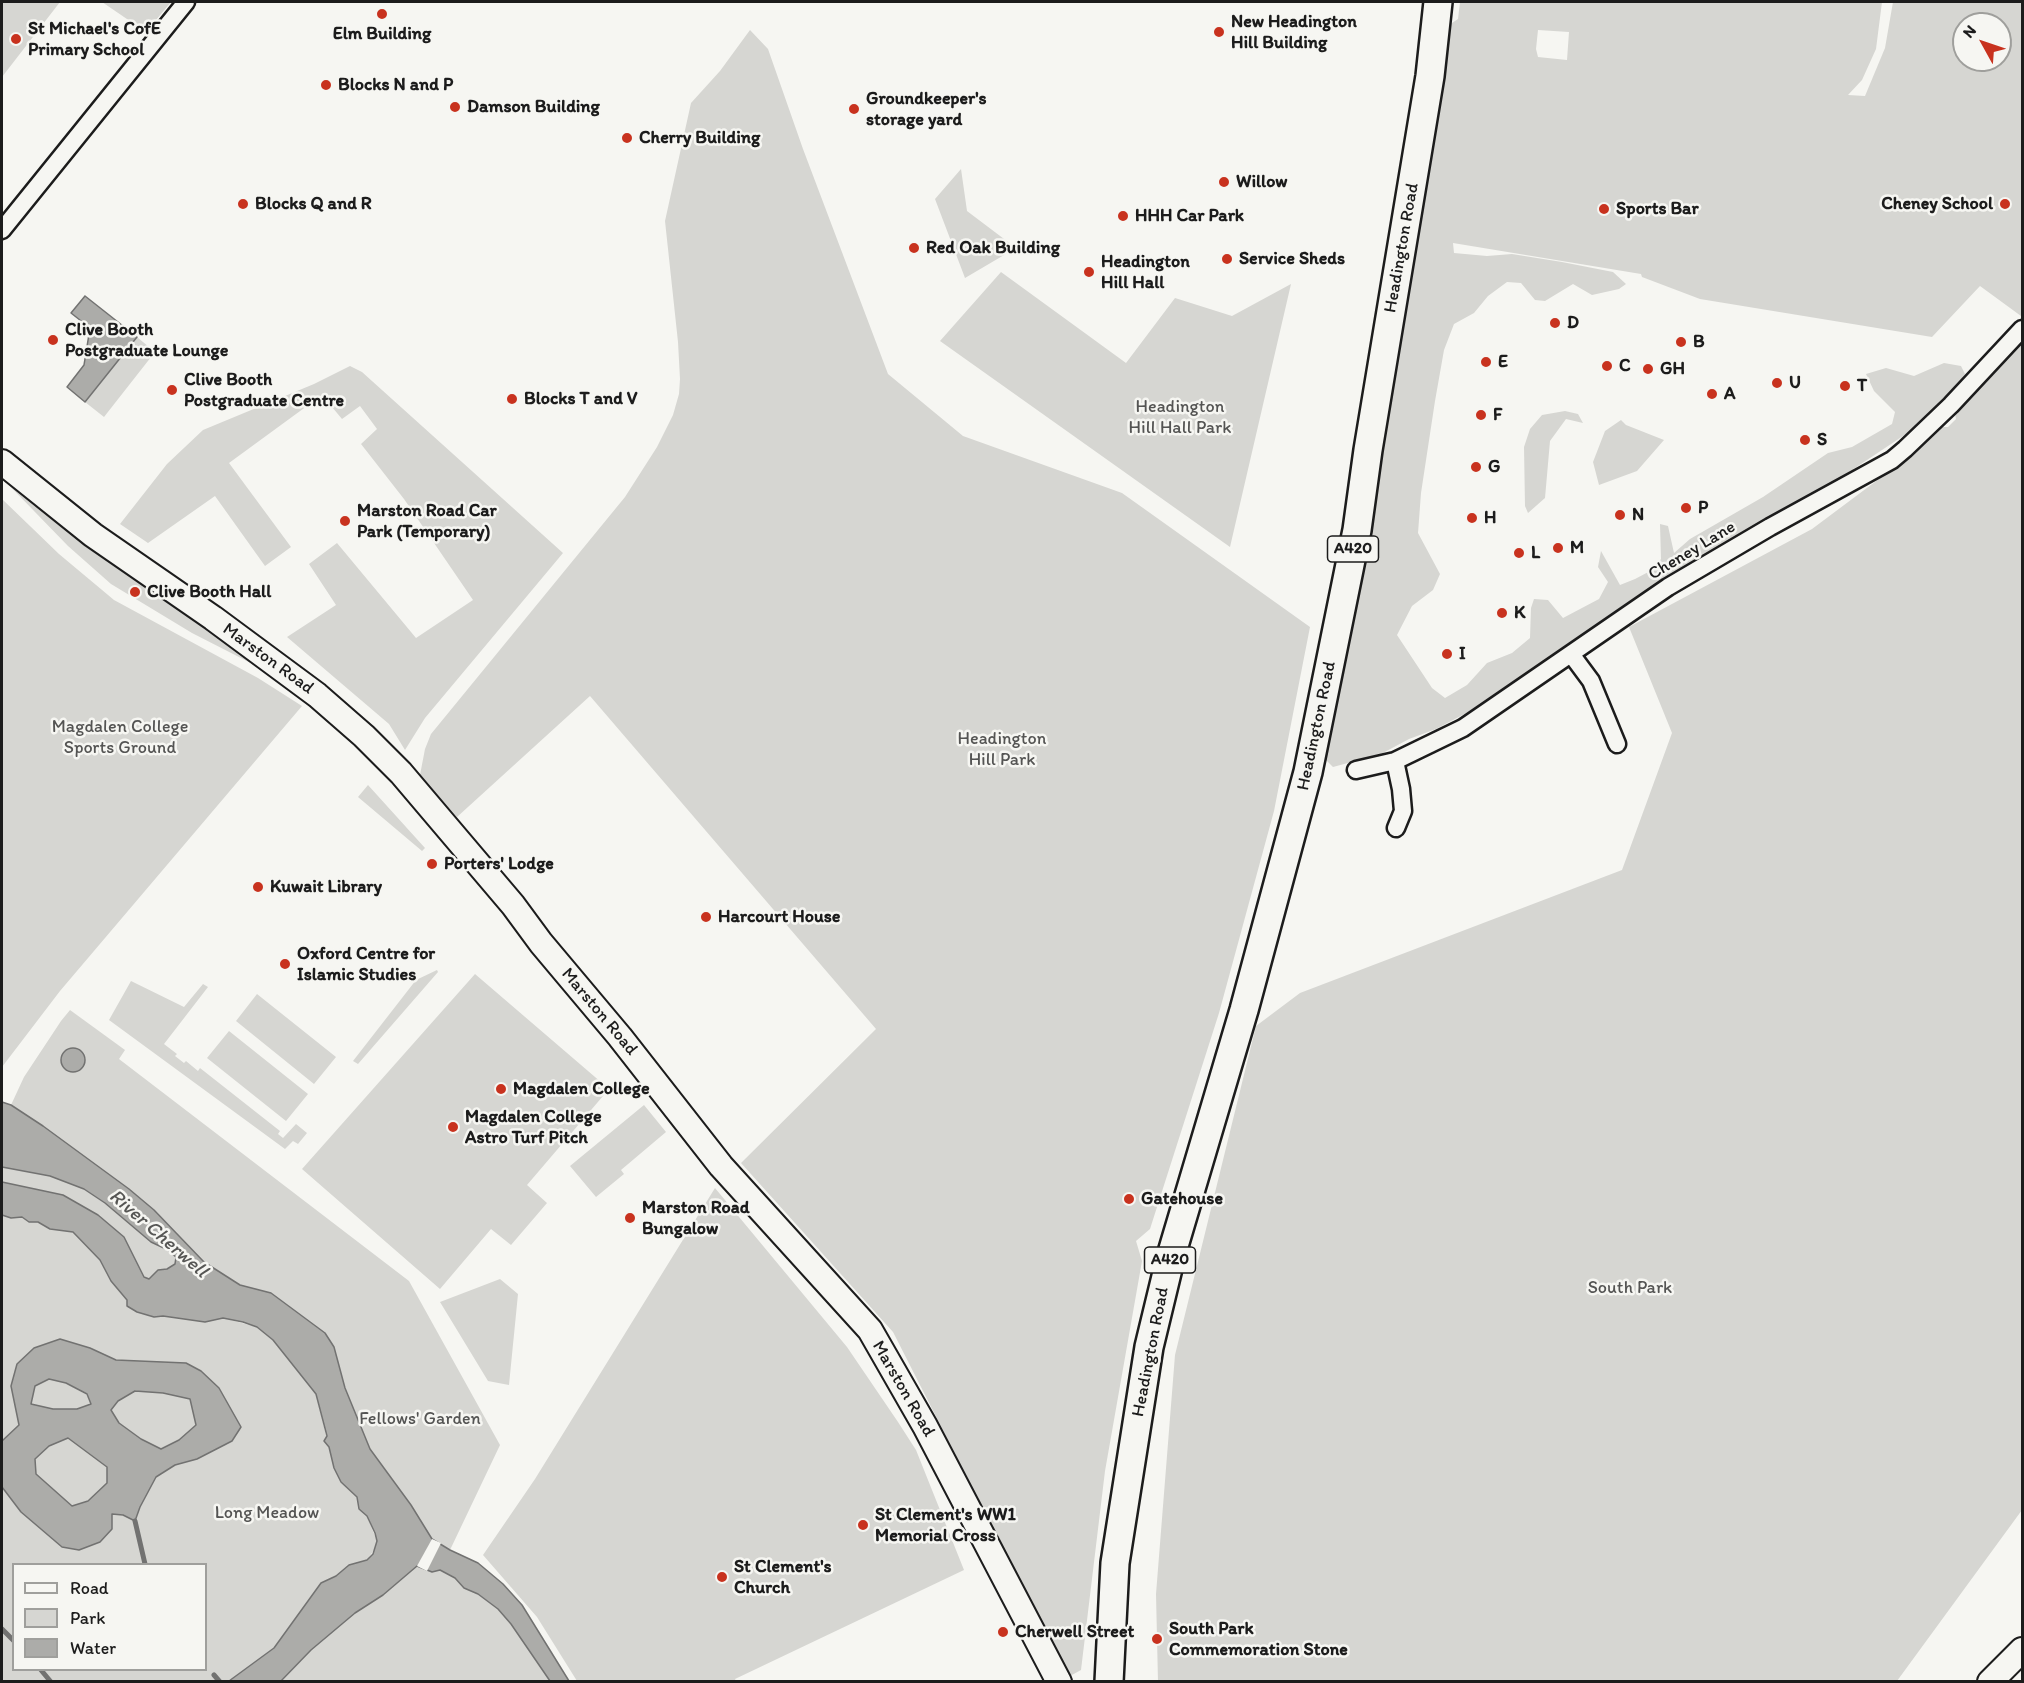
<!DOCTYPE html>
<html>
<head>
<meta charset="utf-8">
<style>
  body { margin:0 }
  #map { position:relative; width:2024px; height:1683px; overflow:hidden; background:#f6f6f2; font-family:Itim,sans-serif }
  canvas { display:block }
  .frame { position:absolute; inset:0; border:3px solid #1c1c1c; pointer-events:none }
  .legend { position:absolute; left:12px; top:1563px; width:195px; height:108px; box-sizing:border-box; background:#f6f6f2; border:2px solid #9f9f9c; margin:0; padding:8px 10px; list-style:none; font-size:18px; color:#1c1c1c }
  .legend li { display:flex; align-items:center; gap:12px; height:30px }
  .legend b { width:30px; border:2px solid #9f9f9c }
  .north { position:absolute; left:1952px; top:12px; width:60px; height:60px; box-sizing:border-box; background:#f6f6f2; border:2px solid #9f9f9c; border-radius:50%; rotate:310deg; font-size:16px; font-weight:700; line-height:24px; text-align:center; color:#1c1c1c }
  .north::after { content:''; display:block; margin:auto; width:21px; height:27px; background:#c8321e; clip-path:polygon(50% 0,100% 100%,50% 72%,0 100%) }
</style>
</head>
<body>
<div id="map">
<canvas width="2024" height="1683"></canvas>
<div class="frame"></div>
<ul class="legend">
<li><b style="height:8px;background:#f6f6f2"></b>Road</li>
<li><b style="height:16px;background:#d6d6d2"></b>Park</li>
<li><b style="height:16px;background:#acaca9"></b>Water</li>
</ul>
<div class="north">N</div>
</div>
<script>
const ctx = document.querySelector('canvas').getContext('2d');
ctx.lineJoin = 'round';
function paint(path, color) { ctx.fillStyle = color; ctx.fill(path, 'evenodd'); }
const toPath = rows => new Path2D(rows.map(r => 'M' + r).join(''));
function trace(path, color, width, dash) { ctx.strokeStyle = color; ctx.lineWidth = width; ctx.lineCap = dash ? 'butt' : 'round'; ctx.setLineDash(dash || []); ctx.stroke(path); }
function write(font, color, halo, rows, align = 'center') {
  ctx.font = font + ' Itim,sans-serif'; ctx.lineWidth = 5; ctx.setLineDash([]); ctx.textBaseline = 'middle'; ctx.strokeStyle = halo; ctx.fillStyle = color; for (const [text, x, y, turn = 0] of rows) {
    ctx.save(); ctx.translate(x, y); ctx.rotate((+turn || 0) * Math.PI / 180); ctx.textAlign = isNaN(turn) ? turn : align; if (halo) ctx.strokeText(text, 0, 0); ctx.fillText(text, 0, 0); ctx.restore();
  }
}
const green = toPath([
  [2,2,60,2,2,77],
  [102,2,171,2,146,32],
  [1460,2,1882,2,1876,49,1862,80,1848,95,1865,96,1885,48,1893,2,2022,2,2022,315,2021,316,1980,286,1932,337,1700,299,1642,277,1641,274,1453,243,1454,253,1487,256,1512,254,1562,262,1613,272,1626,284,1619,289,1592,295,1573,284,1545,301,1535,300,1521,283,1507,282,1488,296,1474,313,1454,324,1444,350,1435,401,1421,493,1418,533,1440,574,1433,590,1412,606,1397,635,1432,688,1445,698,1467,685,1487,663,1512,653,1530,638,1531,608,1534,599,1548,600,1563,618,1599,599,1608,582,1598,567,1601,551,1620,585,1635,579,1654,569,1661,559,1660,524,1668,526,1674,553,1690,539,1763,497,1828,453,1852,447,1892,424,1895,412,1874,391,1866,374,1886,368,1914,376,1944,363,1961,366,1965,374,1930,418,1852,470,1742,537,1508,691,1436,729,1409,739,1381,754,1333,767,1323,757,1346,656,1359,587,1446,27,1458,19],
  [1964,24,2000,24,2000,60,1964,60],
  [1538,30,1569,32,1567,60,1538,57,1536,49],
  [750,30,768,49,803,149,888,374,963,436,1122,493,1310,627,1274,811,1219,1013,1150,1229,1136,1241,1142,1261,1105,1471,1081,1670,1070,1676,1047,1641,977,1497,893,1332,741,1163,876,1029,590,696,457,817,420,775,425,749,431,734,625,497,657,447,673,415,679,394,680,379,678,342,665,221,691,103,720,71],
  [961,169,967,211,1016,248,965,278,935,199],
  [1001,272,1126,363,1175,298,1232,316,1291,284,1230,547,940,341],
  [137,337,155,352,104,417,85,402],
  [2022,343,2022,1510,1897,1681,1158,1682,1156,1594,1175,1355,1256,1026,1300,993,1622,870,1672,733,1629,627,1812,529,1923,446,1941,427,1948,427,1956,419,1955,414],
  [350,366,362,372,563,553,425,718,405,750,389,724,287,637,336,605,309,564,337,543,416,638,473,600,404,499,361,444,377,429,360,406,342,419,322,395,229,463,291,547,265,566,215,496,148,543,120,524,167,464,203,430,314,384],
  [1565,411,1578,414,1583,423,1566,419,1550,441,1545,498,1528,513,1525,506,1524,447,1530,429,1542,415],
  [1621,420,1626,425,1664,440,1637,471,1599,485,1593,462,1605,431],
  [2,478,82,542,282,679,192,633,111,584,68,546],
  [2,499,59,554,114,600,258,678,302,706,60,991,2,1067],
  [368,785,425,848,422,851,358,797],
  [437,970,438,972,358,1064,353,1061,416,980],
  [475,974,609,1089,527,1185,547,1203,511,1245,491,1229,440,1289,302,1169],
  [131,981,184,1007,203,984,208,987,164,1044,177,1054,175,1056,184,1063,186,1061,198,1071,200,1068,280,1131,278,1134,283,1138,296,1124,307,1133,298,1144,293,1141,285,1149,109,1020],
  [257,994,336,1057,314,1084,236,1021],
  [70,1010,125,1050,119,1059,409,1281,500,1445,450,1550,432,1539,411,1505,370,1449,345,1388,334,1347,271,1293,240,1285,204,1262,154,1210,129,1189,11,1105,24,1077,61,1021],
  [229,1031,308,1094,286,1121,207,1058],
  [644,1105,666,1132,621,1170,624,1174,596,1197,570,1166],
  [2,1167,50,1176,84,1189,105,1203,151,1242,166,1249,176,1257,175,1264,167,1269,158,1270,149,1279,144,1276,124,1237,98,1215,63,1195,2,1182],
  [715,1188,847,1347,898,1422,916,1450,964,1570,735,1679,736,1681,577,1681,537,1617,483,1555,535,1479],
  [2,1215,11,1218,22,1217,29,1222,38,1222,50,1229,73,1232,100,1260,111,1281,137,1312,154,1317,163,1316,205,1322,223,1318,257,1327,273,1340,316,1394,334,1468,341,1482,357,1497,359,1509,367,1516,377,1541,376,1547,367,1560,349,1565,336,1576,321,1583,274,1648,229,1681,2,1681,2,1487,21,1512,62,1546,79,1550,100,1542,112,1529,112,1514,123,1515,135,1521,140,1507,156,1477,175,1465,197,1459,232,1441,186,1363,116,1360,90,1348,35,1348,20,1425,2,1441],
  [14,1564,206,1564,206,1670,14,1670],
  [500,1279,518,1294,509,1385,488,1381,440,1302],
  [49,1379,66,1383,87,1395,91,1404,77,1409,53,1409,31,1404,35,1386],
  [135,1391,163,1393,190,1399,196,1425,179,1440,160,1449,141,1439,119,1423,111,1410,118,1401],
  [68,1437,107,1467,107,1483,88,1501,72,1506,36,1474,35,1459,49,1446],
  [417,1566,431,1572,440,1570,455,1578,464,1588,478,1593,498,1609,511,1624,550,1681,281,1682,311,1650,355,1613,383,1595]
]);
const water = toPath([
  [85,296,137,337,85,402,67,387,84,365,90,328,71,313,85,296],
  '61 1060a12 12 0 1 1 24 0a12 12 0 1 1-24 0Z',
  [2,1102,11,1105,43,1126,129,1189,154,1210,204,1262,240,1285,271,1293,325,1333,334,1347,345,1388,370,1449,411,1505,432,1539,450,1550,478,1563,503,1584,522,1605,569,1681,550,1681,511,1624,498,1609,478,1594,464,1588,455,1578,440,1570,432,1572,417,1566,383,1595,355,1613,311,1650,281,1681,229,1681,274,1648,321,1583,336,1576,349,1565,367,1560,373,1554,377,1541,375,1533,367,1516,359,1509,357,1497,341,1482,334,1468,329,1447,324,1441,327,1436,316,1394,273,1340,257,1327,243,1322,223,1318,205,1322,163,1316,154,1317,137,1312,127,1306,127,1300,111,1281,100,1260,73,1232,50,1229,38,1222,29,1222,22,1217,11,1218,2,1215,2,1182,63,1195,98,1215,124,1237,144,1277,149,1279,158,1270,167,1269,175,1264,176,1257,166,1249,151,1242,105,1203,84,1189,50,1176,2,1167,2,1102],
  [60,1339,90,1348,116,1360,186,1363,201,1371,219,1388,241,1427,232,1441,197,1459,175,1465,156,1477,140,1507,135,1521,123,1515,112,1514,112,1529,100,1542,79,1550,62,1547,21,1512,2,1487,2,1441,19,1425,11,1386,17,1364,34,1348,60,1339],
  [49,1379,66,1383,87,1394,91,1404,77,1409,53,1409,31,1404,35,1386,49,1379],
  [135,1391,163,1393,190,1399,196,1425,179,1440,161,1449,141,1439,119,1423,111,1410,118,1401,135,1391],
  [68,1438,107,1467,107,1483,88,1501,72,1506,36,1474,35,1459,49,1446,68,1438]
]);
const pier = toPath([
  [432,1539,441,1543,427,1571,417,1566]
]);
const stream = toPath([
  [135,1521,145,1564],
  [2,1629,14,1641],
  [41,1670,51,1682],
  [214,1675,220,1682]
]);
const street = toPath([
  [2,230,186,2],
  [1571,654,1591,681,1617,744],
  [1395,761,1401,789,1403,811,1396,828],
  [1356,770,1395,761,1463,728,1668,587,1770,527,1892,460,1905,449,1951,405,2022,329]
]);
const secondary = toPath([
  [2,462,93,535,213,618,317,695,364,736,401,773,513,905,541,943,620,1037,721,1166,870,1330,925,1426,1059,1682],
  [1990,1682,2022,1650]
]);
const primary = toPath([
  [1109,1682,1115,1563,1149,1347,1171,1256,1244,1010,1308,772,1357,530,1368,450,1430,76,1438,2]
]);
const markers = [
  [382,14,6,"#c8321e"],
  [1219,32,6,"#c8321e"],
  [16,39,6,"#c8321e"],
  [326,85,6,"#c8321e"],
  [455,107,6,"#c8321e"],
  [854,109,6,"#c8321e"],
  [627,138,6,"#c8321e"],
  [1224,182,6,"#c8321e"],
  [243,204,6,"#c8321e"],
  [2005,204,6,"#c8321e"],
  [1604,209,6,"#c8321e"],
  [1123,216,6,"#c8321e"],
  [914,248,6,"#c8321e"],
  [1227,259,6,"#c8321e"],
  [1089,272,6,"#c8321e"],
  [1555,323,6,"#c8321e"],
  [53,340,6,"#c8321e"],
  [1681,342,6,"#c8321e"],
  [1486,362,6,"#c8321e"],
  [1607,366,6,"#c8321e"],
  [1648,369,6,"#c8321e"],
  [1777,383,6,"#c8321e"],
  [1845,386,6,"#c8321e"],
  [172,390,6,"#c8321e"],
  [1712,394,6,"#c8321e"],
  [512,399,6,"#c8321e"],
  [1481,415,6,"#c8321e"],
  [1805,440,6,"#c8321e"],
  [1476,467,6,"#c8321e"],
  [1686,508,6,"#c8321e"],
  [1620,515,6,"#c8321e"],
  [1472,518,6,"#c8321e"],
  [345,521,6,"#c8321e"],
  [1558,548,6,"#c8321e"],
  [1519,553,6,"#c8321e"],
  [135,592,6,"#c8321e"],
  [1502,613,6,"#c8321e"],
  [1447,654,6,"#c8321e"],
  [432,864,6,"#c8321e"],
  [258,887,6,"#c8321e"],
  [706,917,6,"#c8321e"],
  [285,964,6,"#c8321e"],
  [501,1089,6,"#c8321e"],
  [453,1127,6,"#c8321e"],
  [1129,1199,6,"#c8321e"],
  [630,1218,6,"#c8321e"],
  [863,1525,6,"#c8321e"],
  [722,1577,6,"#c8321e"],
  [1003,1632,6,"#c8321e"],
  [1157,1639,6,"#c8321e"]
];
const shields = [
  [1353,549,51],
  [1170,1260,51]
];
const shieldNames = [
  ["A420",1353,549],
  ["A420",1170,1260]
];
const poiNames = [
  ["New Headington",1231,22],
  ["Hill Building",1231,43],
  ["St Michael's CofE",28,29],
  ["Primary School",28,50],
  ["Elm Building",382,34,"center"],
  ["Blocks N and P",338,85],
  ["Groundkeeper's",866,99],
  ["storage yard",866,120],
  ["Damson Building",467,107],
  ["Cherry Building",639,138],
  ["Willow",1236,182],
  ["Blocks Q and R",255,204],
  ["Cheney School",1993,204,"right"],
  ["Sports Bar",1616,209],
  ["HHH Car Park",1135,216],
  ["Red Oak Building",926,248],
  ["Service Sheds",1239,259],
  ["Headington",1101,262],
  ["Hill Hall",1101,283],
  ["D",1567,323],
  ["Clive Booth",65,330],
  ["Postgraduate Lounge",65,351],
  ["B",1693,342],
  ["E",1498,362],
  ["C",1619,366],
  ["GH",1660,369],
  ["Clive Booth",184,380],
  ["Postgraduate Centre",184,401],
  ["U",1789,383],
  ["T",1857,386],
  ["A",1724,394],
  ["Blocks T and V",524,399],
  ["F",1493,415],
  ["S",1817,440],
  ["G",1488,467],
  ["P",1698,508],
  ["Marston Road Car",357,511],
  ["Park (Temporary)",357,532],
  ["N",1632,515],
  ["H",1484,518],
  ["M",1570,548],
  ["L",1531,553],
  ["Clive Booth Hall",147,592],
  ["K",1514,613],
  ["I",1459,654],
  ["Porters' Lodge",444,864],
  ["Kuwait Library",270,887],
  ["Harcourt House",718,917],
  ["Oxford Centre for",297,954],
  ["Islamic Studies",297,975],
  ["Magdalen College",513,1089],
  ["Magdalen College",465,1117],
  ["Astro Turf Pitch",465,1138],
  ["Gatehouse",1141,1199],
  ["Marston Road",642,1208],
  ["Bungalow",642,1229],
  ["St Clement's WW1",875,1515],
  ["Memorial Cross",875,1536],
  ["St Clement's",734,1567],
  ["Church",734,1588],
  ["South Park",1169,1629],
  ["Commemoration Stone",1169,1650],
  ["Cherwell Street",1015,1632]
];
const streetNames = [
  ["Headington Road",1402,248,-80],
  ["Cheney Lane",1692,551,-31],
  ["Marston Road",268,659,36],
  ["Headington Road",1317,726,-78],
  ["Marston Road",599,1012,50],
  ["Headington Road",1151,1352,-79],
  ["Marston Road",903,1389,60]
];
const parkNames = [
  ["Headington",1180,407],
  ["Hill Hall Park",1180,428],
  ["Magdalen College",120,727],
  ["Sports Ground",120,748],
  ["Headington",1002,739],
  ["Hill Park",1002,760],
  ["South Park",1630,1288],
  ["Fellows' Garden",420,1419],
  ["Long Meadow",267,1513]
];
const waterNames = [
  ["River Cherwell",158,1234,41]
];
paint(green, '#d6d6d2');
paint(water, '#acaca9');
trace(water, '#727271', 1.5);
paint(pier, '#f6f6f2');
trace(stream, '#727271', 5);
trace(street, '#1c1c1c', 21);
trace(secondary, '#1c1c1c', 28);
trace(primary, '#1c1c1c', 32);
trace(street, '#f6f6f2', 16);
trace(secondary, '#f6f6f2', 24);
trace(primary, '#f6f6f2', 27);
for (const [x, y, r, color] of markers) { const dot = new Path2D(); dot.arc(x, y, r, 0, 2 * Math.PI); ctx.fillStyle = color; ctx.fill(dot); trace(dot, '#f6f6f2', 2); }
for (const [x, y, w] of shields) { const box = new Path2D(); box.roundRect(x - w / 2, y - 13, w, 26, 4.5); ctx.fillStyle = '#f6f6f2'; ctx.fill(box); trace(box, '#1c1c1c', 1.5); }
write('bold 16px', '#1c1c1c', null, shieldNames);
write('bold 18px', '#1c1c1c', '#f6f6f2', poiNames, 'left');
write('18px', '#1c1c1c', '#f6f6f2', streetNames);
write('18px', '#545453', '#f6f6f2', parkNames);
write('italic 20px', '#565654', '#f6f6f2', waterNames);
</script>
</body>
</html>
